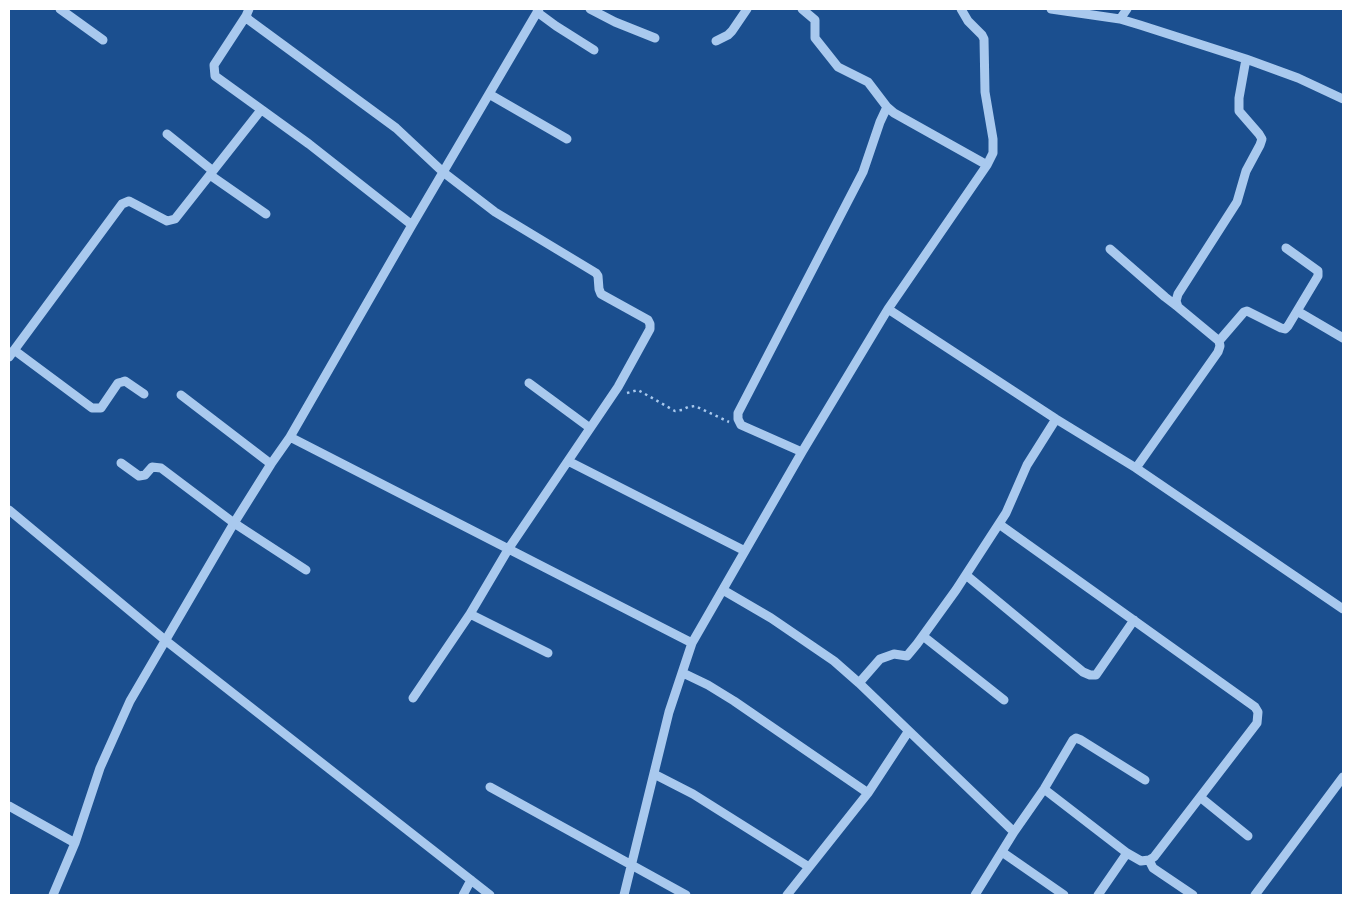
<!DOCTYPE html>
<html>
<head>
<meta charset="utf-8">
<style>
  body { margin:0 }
  #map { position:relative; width:1352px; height:904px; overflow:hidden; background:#1b4f8f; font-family:"Varela Round",sans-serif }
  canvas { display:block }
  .frame { position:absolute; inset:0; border:10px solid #fff; pointer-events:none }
</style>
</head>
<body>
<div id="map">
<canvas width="1352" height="904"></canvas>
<div class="frame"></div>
</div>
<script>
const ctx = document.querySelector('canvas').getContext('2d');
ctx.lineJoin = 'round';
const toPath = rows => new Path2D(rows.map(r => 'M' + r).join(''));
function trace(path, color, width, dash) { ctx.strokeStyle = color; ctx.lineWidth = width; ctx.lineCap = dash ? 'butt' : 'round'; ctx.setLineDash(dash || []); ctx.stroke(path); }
const path = toPath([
  [627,393,638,390,675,411,682,410,688,407,695,406,729,422]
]);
const minor = toPath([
  [60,9,103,40],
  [249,9,246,16,249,20,396,128,443,172,495,212,596,273,598,276,599,289,601,294,648,320,650,324,650,329,618,387,509,548,470,614,413,698],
  [590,9,615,22,655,38],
  [802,9,815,20,815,38,838,67,868,82,887,107,894,113,987,165],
  [1051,9,1120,19,1140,25,1246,59,1298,78,1343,99],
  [537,12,556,26,594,50],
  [246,16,214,65,215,76,309,144,412,225],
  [1120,19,1127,9],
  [716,41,728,35,732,31,747,9],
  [489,94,567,139],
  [167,134,213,171],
  [210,175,266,214],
  [1110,249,1165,297,1178,307],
  [888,309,1056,419,1136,468,1343,609],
  [1297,311,1343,338],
  [1219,341,1244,312,1247,311,1281,328,1285,329,1288,326,1318,276,1318,271,1286,248],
  [14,350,92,408,101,408,118,383,122,382,125,381,144,394],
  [9,357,122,204,129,201,167,221,175,219,261,110],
  [529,383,590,428],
  [181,395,271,464],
  [290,437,412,225,539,9],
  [802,452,741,425,738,419,738,413,863,172,880,122,887,107],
  [568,461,745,551],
  [121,463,139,476,145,475,152,467,161,468,234,523,306,570],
  [1136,468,1218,352,1220,346,1219,341,1178,307,1176,301,1178,294,1237,202,1246,171,1260,145,1262,139,1259,134,1239,111,1239,98,1246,59],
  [9,510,165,640,490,895],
  [999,524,1255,707,1258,712,1257,723,1154,857,1149,860,1141,861,1127,853,1044,789],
  [966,575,1083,672,1090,675,1096,675,1134,620],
  [723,590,771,618,834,661,859,683,1014,832],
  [470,614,548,653],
  [923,636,1004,700],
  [683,673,708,685,734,701,868,793],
  [859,683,880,659,894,654,907,656,917,644,956,590,1006,513,1027,465,1056,419],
  [654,774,693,794,809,867],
  [490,787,686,895],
  [1200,797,1248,836],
  [9,806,75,843],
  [1002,852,1064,895],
  [1149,860,1153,868,1193,895],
  [53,895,75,843,100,768,130,701,234,523,271,464,290,437,692,643],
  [463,895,471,880],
  [624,895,669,712,692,643,802,452,888,309,987,165,993,153,993,139,985,92,984,39,982,35,968,21,961,9],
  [787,895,868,793,908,732],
  [975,895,1014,832,1044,789,1073,740,1076,738,1081,740,1145,780],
  [1098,895,1127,853],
  [1255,895,1343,777]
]);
trace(path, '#a9c9ee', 2.5, [2.5, 4]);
trace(minor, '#a9c9ee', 9);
</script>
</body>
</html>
